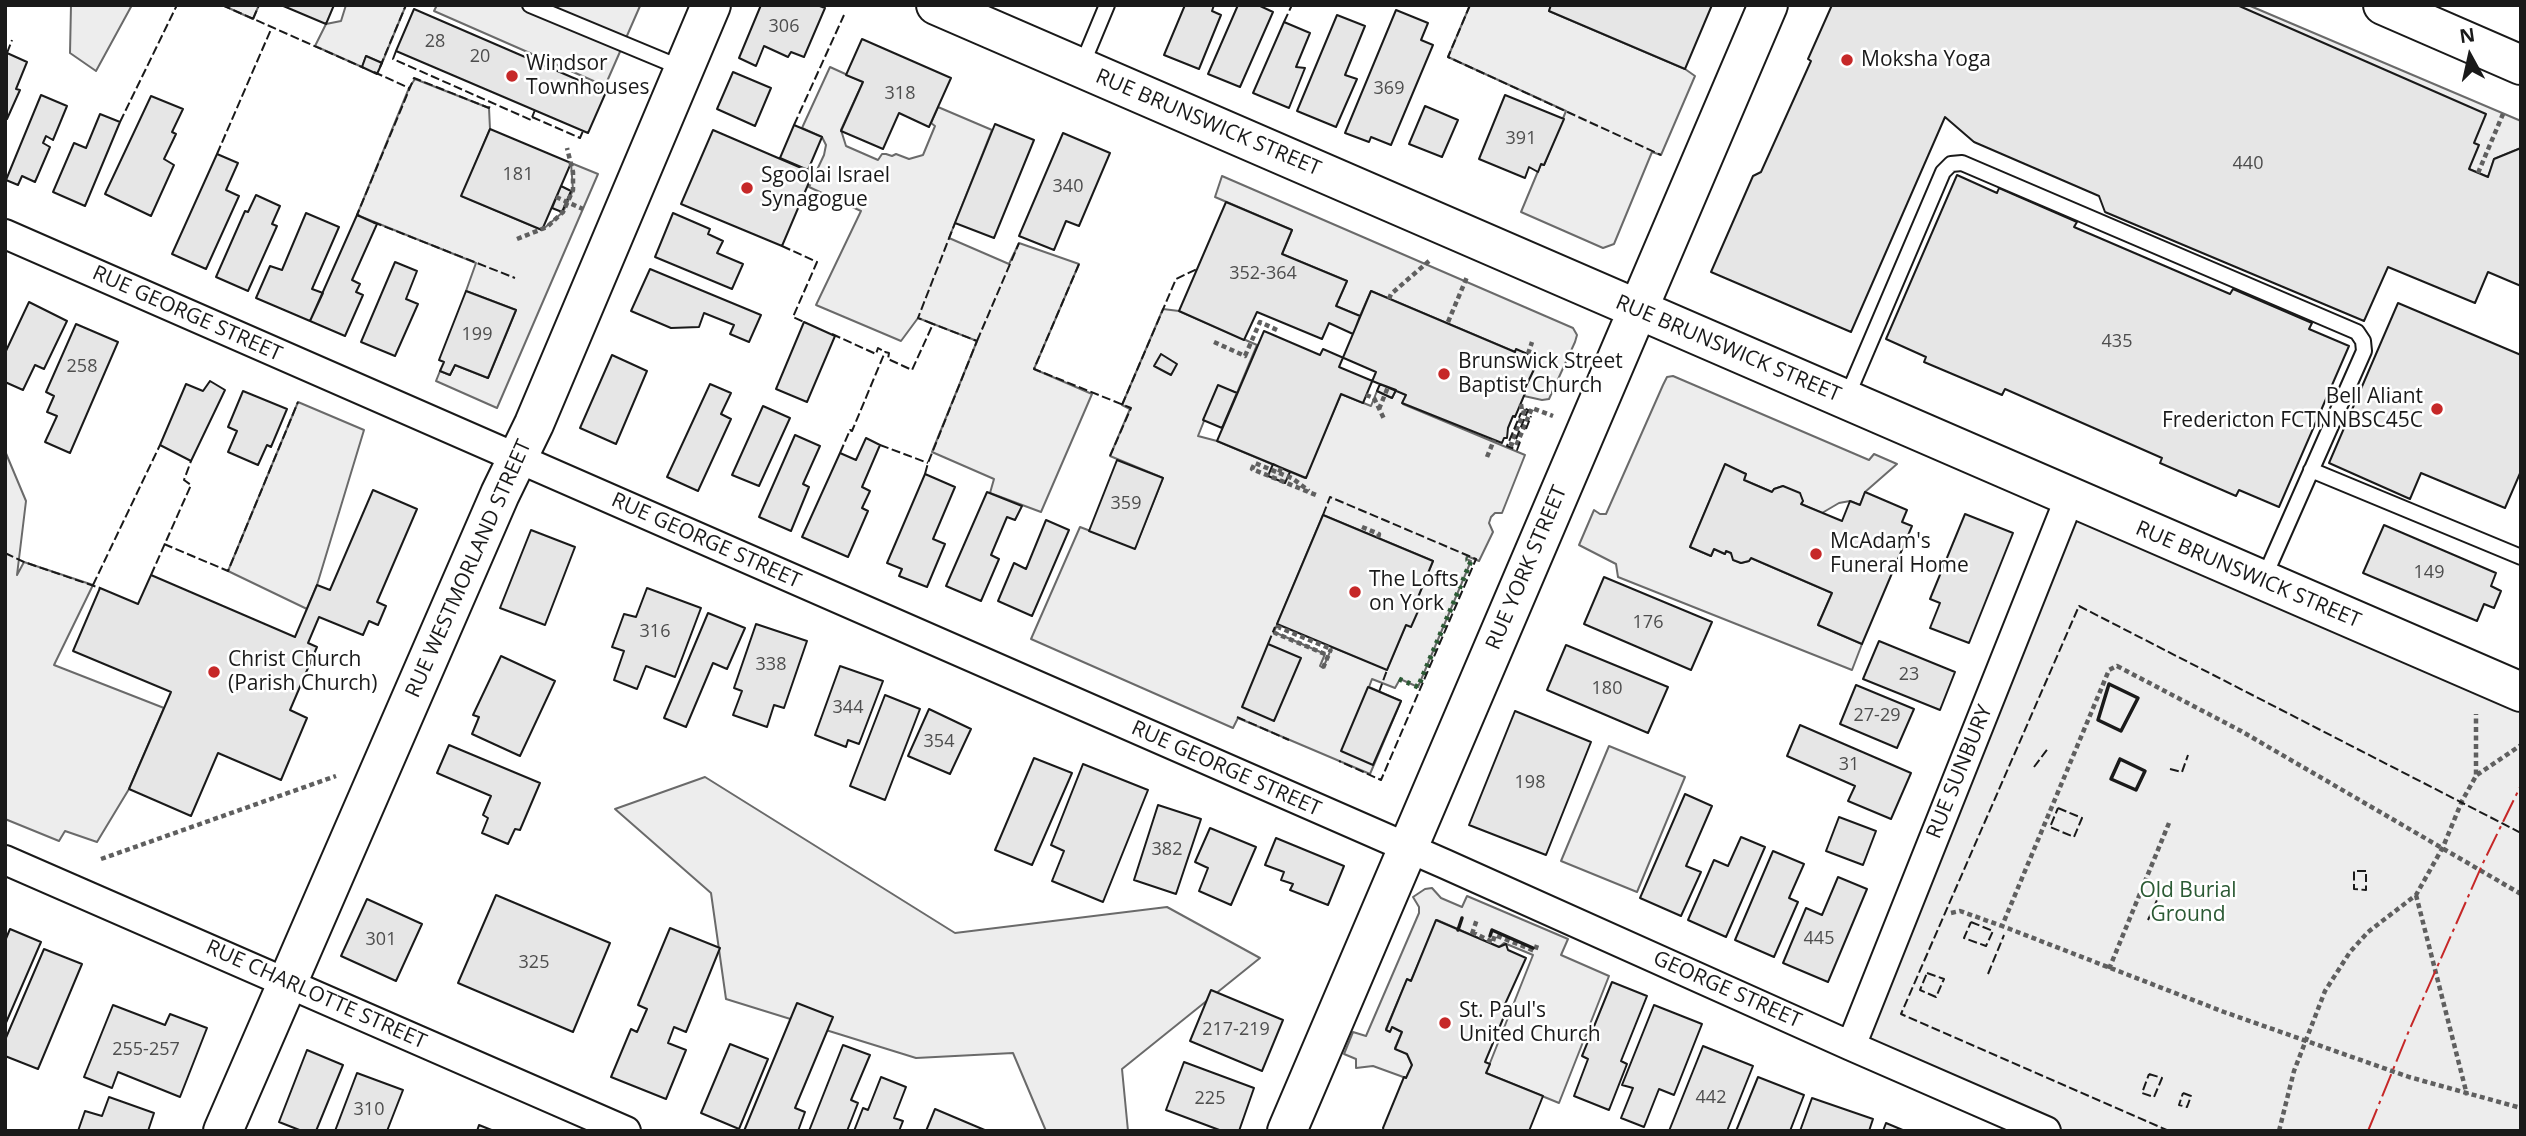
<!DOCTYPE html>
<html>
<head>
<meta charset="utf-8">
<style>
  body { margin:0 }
  #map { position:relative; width:2526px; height:1136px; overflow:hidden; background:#fff; font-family:"Open Sans",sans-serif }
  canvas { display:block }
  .frame { position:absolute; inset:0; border:7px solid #1a1a1a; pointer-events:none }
  .north { position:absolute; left:2435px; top:21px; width:70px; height:70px; -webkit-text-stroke:5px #fff; paint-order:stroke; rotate:352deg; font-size:19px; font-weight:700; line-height:28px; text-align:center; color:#1a1a1a }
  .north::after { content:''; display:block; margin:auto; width:24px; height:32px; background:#1a1a1a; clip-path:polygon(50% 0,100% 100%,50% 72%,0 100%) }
</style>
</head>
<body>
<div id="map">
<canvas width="2526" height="1136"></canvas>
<div class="frame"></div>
<div class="north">N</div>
</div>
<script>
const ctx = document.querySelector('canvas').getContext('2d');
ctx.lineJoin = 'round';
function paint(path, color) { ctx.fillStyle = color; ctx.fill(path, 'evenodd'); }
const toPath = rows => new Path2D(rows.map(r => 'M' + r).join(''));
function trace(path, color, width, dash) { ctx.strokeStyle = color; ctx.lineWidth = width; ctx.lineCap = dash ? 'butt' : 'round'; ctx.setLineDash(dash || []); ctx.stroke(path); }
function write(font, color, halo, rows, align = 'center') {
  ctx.font = font + ' "Open Sans",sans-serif'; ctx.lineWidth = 5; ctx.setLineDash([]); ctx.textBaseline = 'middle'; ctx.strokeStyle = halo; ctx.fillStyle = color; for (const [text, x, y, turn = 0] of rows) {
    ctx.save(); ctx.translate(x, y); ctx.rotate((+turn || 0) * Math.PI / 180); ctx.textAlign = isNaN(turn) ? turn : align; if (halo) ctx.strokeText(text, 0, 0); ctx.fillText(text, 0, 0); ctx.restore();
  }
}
const built = toPath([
  [71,5,132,5,96,71,70,53,71,5],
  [222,5,259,5,253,19,222,5],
  [346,5,406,5,382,63,366,56,362,67,315,46,326,24,341,21,346,5],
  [437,5,637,5,640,6,605,86,434,11,437,5],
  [1470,5,1551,5,1549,11,1685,69,1695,76,1661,155,1652,152,1614,244,1603,248,1521,212,1541,164,1544,165,1566,111,1448,57,1470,5],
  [2193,5,2248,5,2521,121,2521,148,2494,159,2488,177,2469,169,2474,143,2193,5],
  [830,67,863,82,841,130,846,146,878,160,882,154,886,154,892,156,896,154,909,159,923,155,935,126,931,123,938,107,992,130,949,238,1009,264,1019,243,1079,264,1034,369,1092,394,1041,512,990,493,994,479,932,452,977,341,918,318,901,341,816,305,861,211,809,187,824,155,826,145,822,137,802,128,830,67],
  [415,79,489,108,490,129,462,196,542,230,563,212,573,190,571,163,598,174,497,408,436,381,440,371,450,375,455,365,488,378,516,310,466,291,476,263,357,215,409,88,415,79],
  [1222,176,1573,328,1577,335,1575,342,1549,399,1542,400,1524,396,1524,390,1539,359,1528,354,1515,352,1371,291,1360,316,1336,306,1347,281,1282,254,1292,230,1215,197,1222,176],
  [1163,309,1179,311,1257,345,1237,393,1218,386,1198,436,1217,441,1305,478,1341,394,1371,406,1377,391,1392,398,1396,390,1406,395,1403,404,1525,455,1502,513,1495,513,1491,517,1489,523,1493,532,1479,561,1467,556,1466,559,1471,561,1418,687,1400,679,1395,688,1372,679,1369,687,1401,701,1370,774,1238,718,1233,728,1031,639,1080,527,1135,548,1163,478,1110,456,1130,409,1122,405,1163,309],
  [1323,515,1433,561,1387,669,1332,647,1323,668,1320,666,1325,654,1274,632,1323,515],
  [1673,376,1869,460,1874,454,1897,464,1865,492,1860,505,1850,501,1839,503,1822,513,1801,504,1803,501,1783,486,1774,489,1772,492,1744,480,1746,474,1725,465,1690,547,1711,556,1714,549,1725,554,1726,551,1731,553,1734,560,1741,563,1749,561,1751,558,1832,593,1818,625,1862,644,1852,670,1618,577,1616,564,1579,545,1594,510,1600,514,1606,514,1663,385,1667,377,1673,376],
  [298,402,364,430,317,585,307,609,228,571,298,402],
  [5,451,26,501,17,575,24,562,93,585,54,665,164,708,129,789,97,842,65,831,59,841,5,819,5,451],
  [2070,497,2521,692,2521,1131,2046,1131,1851,1046,2070,497],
  [1609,746,1685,777,1637,892,1561,861,1609,746],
  [705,777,955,933,1167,907,1260,958,1122,1069,1128,1131,1046,1131,1013,1053,916,1058,726,999,711,893,615,809,705,777],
  [1432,888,1441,898,1462,907,1467,896,1568,939,1561,955,1609,976,1559,1103,1486,1073,1533,955,1504,943,1499,947,1437,920,1411,981,1407,980,1386,1029,1390,1031,1392,1027,1402,1032,1395,1048,1407,1054,1412,1065,1406,1078,1373,1066,1356,1068,1356,1059,1344,1054,1353,1032,1366,1036,1419,913,1419,907,1413,897,1425,889,1432,888]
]);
const building = toPath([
  [281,5,334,5,326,24,281,5],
  [761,5,817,5,825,8,804,57,791,52,788,57,764,46,756,66,739,58,761,5],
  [1185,5,1214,5,1212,11,1221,15,1199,69,1164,55,1185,5],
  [1238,5,1258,5,1273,12,1240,87,1208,74,1238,5],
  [1551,5,1712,5,1685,69,1549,11,1551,5],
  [1832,5,2237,5,2486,114,2474,143,2479,145,2469,169,2488,177,2494,159,2521,148,2521,286,2488,272,2475,303,2388,267,2364,321,2105,212,2099,196,1974,142,1945,117,1851,332,1711,272,1753,176,1761,172,1811,61,1808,59,1832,5],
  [414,9,606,92,588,133,396,51,414,9],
  [1396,10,1428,23,1421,40,1433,45,1391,145,1371,137,1369,142,1345,133,1396,10],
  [1337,15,1365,26,1345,75,1357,79,1336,127,1297,111,1337,15],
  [1284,22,1310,33,1296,67,1305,68,1289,108,1253,93,1284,22],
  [862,39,951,78,929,127,899,113,883,149,841,131,863,82,846,75,862,39],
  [7,53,27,62,16,89,20,90,7,119,7,53],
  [366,56,382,63,377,74,362,67,366,56],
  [733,72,771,88,755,126,717,109,733,72],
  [41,95,67,106,53,140,46,136,43,143,50,147,35,182,22,176,18,185,6,180,41,95],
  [1505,95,1564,119,1544,165,1541,164,1538,172,1529,167,1525,178,1479,159,1505,95],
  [151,96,183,109,172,132,176,134,164,159,174,165,151,216,105,194,151,96],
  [1425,106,1458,120,1442,157,1409,144,1425,106],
  [100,114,120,122,85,206,53,192,74,143,86,148,100,114],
  [995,124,1034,140,994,238,955,223,995,124],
  [794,125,822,137,808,170,780,158,794,125],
  [490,129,571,163,542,230,461,196,490,129],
  [713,130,813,173,782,246,681,204,713,130],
  [1063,133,1110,153,1079,226,1066,221,1054,250,1019,236,1063,133],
  [217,154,238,163,226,190,239,196,206,269,172,254,217,154],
  [1957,175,1997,193,1999,188,2077,222,2074,227,2230,294,2233,289,2312,323,2309,329,2349,346,2279,507,2239,490,2236,496,2160,463,2162,458,2005,389,2002,395,1924,362,1926,357,1886,339,1957,175],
  [561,186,571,191,562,212,552,208,561,186],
  [256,195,280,206,272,224,277,226,248,291,216,277,245,211,248,212,256,195],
  [1226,202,1292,230,1282,254,1347,281,1336,306,1360,316,1353,334,1329,323,1322,339,1257,312,1244,340,1179,311,1226,202],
  [306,213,339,227,312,289,323,293,310,321,256,298,270,266,282,270,306,213],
  [673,213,710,229,708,234,723,241,717,253,743,264,732,289,655,257,673,213],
  [357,215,377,224,352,280,360,284,356,292,363,295,345,336,310,321,357,215],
  [395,262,417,271,406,299,418,304,395,356,361,342,395,262],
  [650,269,761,315,749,342,730,334,734,325,704,313,699,327,671,328,631,311,650,269],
  [466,291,516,310,488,378,455,365,450,375,440,371,444,362,439,360,466,291],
  [1371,291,1515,352,1516,349,1539,359,1524,390,1526,391,1515,417,1513,416,1508,428,1507,438,1504,438,1502,443,1402,403,1406,395,1339,367,1371,291],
  [29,302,67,321,44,369,35,365,23,390,5,382,5,353,29,302],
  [2398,303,2521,355,2521,471,2505,508,2421,473,2410,499,2329,463,2398,303],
  [804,322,835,336,807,402,776,389,804,322],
  [76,324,118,342,70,453,45,442,57,416,47,412,54,396,46,392,76,324],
  [1264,331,1320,355,1323,349,1376,372,1363,403,1341,394,1306,478,1217,441,1264,331],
  [1161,354,1177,364,1171,375,1154,366,1161,354],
  [612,355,647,371,616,444,580,428,612,355],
  [210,381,225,390,191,461,160,445,186,384,203,391,210,381],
  [710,384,731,393,721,414,731,419,698,491,667,477,710,384],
  [1380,384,1396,390,1392,398,1377,391,1380,384],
  [1218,385,1237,393,1222,428,1203,420,1218,385],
  [243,391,287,409,271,447,267,445,258,465,228,452,237,431,228,427,243,391],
  [763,406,790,418,759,486,732,475,763,406],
  [795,435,820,446,803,484,809,487,791,531,759,517,795,435],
  [866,438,880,445,862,487,870,491,862,508,868,511,848,557,802,537,840,453,856,460,866,438],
  [1117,460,1163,478,1135,549,1089,531,1117,460],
  [1273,464,1290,472,1285,483,1268,476,1273,464],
  [1725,464,1746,474,1744,480,1772,492,1774,489,1783,486,1800,493,1803,501,1801,504,1842,521,1850,501,1860,505,1865,492,1907,510,1902,522,1912,526,1862,644,1818,625,1832,593,1751,558,1749,561,1741,563,1733,560,1731,553,1726,551,1725,554,1714,549,1711,556,1690,547,1725,464],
  [925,474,955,487,933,539,945,544,927,587,899,576,902,569,887,563,925,474],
  [373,490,417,509,377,602,386,606,378,625,369,621,363,635,319,617,308,643,317,647,290,710,307,718,281,780,218,753,191,816,129,789,171,692,73,651,100,588,138,604,151,575,295,637,317,585,330,590,373,490],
  [987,492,1022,506,1015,520,1007,517,991,555,999,559,981,601,946,586,987,492],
  [1965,514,2013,533,1969,643,1930,628,1940,603,1930,599,1965,514],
  [1323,515,1433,561,1414,607,1419,609,1411,627,1406,625,1387,670,1277,624,1323,515],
  [1046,520,1069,530,1032,616,998,601,1014,563,1026,569,1046,520],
  [2384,525,2496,573,2491,586,2501,591,2494,608,2484,604,2477,621,2363,573,2384,525],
  [531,530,575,547,545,625,500,608,531,530],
  [1604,577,1712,622,1691,670,1584,624,1604,577],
  [647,588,701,608,675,677,646,666,637,689,614,680,624,651,612,647,624,614,636,617,647,588],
  [708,613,745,628,727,669,713,663,686,727,664,718,708,613],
  [756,624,807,641,784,708,774,705,767,727,733,715,742,691,734,688,756,624],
  [1879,641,1955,672,1940,710,1863,679,1879,641],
  [1268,644,1301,658,1274,721,1242,707,1268,644],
  [1566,645,1668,687,1648,733,1547,690,1566,645],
  [501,656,555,681,520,756,472,734,479,717,473,715,501,656],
  [840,666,883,681,859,744,848,740,846,747,815,735,840,666],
  [1856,685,1914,709,1897,748,1840,724,1856,685],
  [1368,687,1401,701,1373,765,1341,751,1368,687],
  [885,695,920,709,885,800,850,786,885,695],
  [929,709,971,729,950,774,908,756,929,709],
  [1515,711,1591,742,1546,855,1469,825,1515,711],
  [1800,725,1911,773,1891,819,1848,801,1855,786,1787,756,1800,725],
  [449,745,540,783,520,830,515,829,508,844,482,833,488,818,483,815,491,796,437,773,449,745],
  [1034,758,1072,773,1032,865,995,850,1034,758],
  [1083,764,1148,790,1103,902,1052,881,1064,851,1051,845,1083,764],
  [1685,794,1712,806,1686,866,1701,872,1681,916,1640,898,1685,794],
  [1158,805,1201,819,1176,894,1134,880,1158,805],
  [1839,817,1876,831,1863,865,1826,851,1839,817],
  [1210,828,1256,847,1231,905,1199,891,1208,868,1195,862,1210,828],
  [1741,837,1765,847,1726,937,1688,920,1714,860,1728,866,1741,837],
  [1276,838,1344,866,1328,905,1290,890,1293,884,1281,880,1284,872,1265,865,1276,838],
  [1773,851,1804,864,1789,898,1798,902,1774,957,1735,940,1773,851],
  [1838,877,1867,889,1828,982,1783,963,1806,908,1822,915,1838,877],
  [496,895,610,943,573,1032,458,983,496,895],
  [367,899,422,924,396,981,341,956,367,899],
  [1436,920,1499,947,1506,944,1508,950,1526,958,1501,1013,1505,1014,1485,1062,1490,1064,1486,1073,1543,1096,1529,1131,1384,1131,1383,1128,1404,1077,1406,1078,1412,1065,1407,1054,1395,1049,1402,1032,1392,1027,1390,1032,1386,1030,1407,979,1411,981,1436,920],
  [670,928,720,948,686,1032,674,1027,668,1043,686,1050,666,1099,611,1077,631,1029,637,1032,647,1009,638,1005,670,928],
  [10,929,41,942,5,1025,5,941,10,929],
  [44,949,82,964,38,1069,5,1056,5,1040,44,949],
  [1612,982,1647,996,1621,1061,1627,1064,1609,1110,1574,1096,1588,1059,1582,1056,1612,982],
  [1211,990,1283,1020,1262,1071,1190,1041,1211,990],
  [797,1003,833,1017,795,1108,805,1112,798,1131,744,1131,797,1003],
  [113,1005,165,1025,170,1014,207,1028,180,1097,118,1072,112,1088,84,1077,113,1005],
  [1654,1005,1702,1024,1674,1095,1659,1089,1644,1127,1621,1118,1633,1088,1622,1085,1654,1005],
  [730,1044,768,1059,739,1129,701,1113,730,1044],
  [843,1045,870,1055,851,1100,858,1103,847,1131,809,1131,843,1045],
  [1703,1046,1753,1066,1727,1131,1669,1131,1703,1046],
  [307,1050,343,1065,316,1131,302,1131,279,1122,307,1050],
  [1184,1062,1254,1088,1239,1131,1222,1131,1166,1110,1184,1062],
  [357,1073,403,1090,387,1131,335,1131,357,1073],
  [881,1077,906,1087,894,1118,903,1121,899,1131,854,1131,863,1108,868,1110,881,1077],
  [1758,1077,1804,1095,1790,1131,1736,1131,1758,1077],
  [109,1097,154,1113,148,1131,78,1131,85,1111,102,1116,109,1097],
  [1812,1098,1873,1119,1869,1131,1800,1131,1812,1098],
  [935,1109,987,1131,926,1131,935,1109],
  [1886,1123,1905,1131,1883,1131,1886,1123],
  [479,1125,494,1131,477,1131,479,1125]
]);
const path = toPath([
  [2478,173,2503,114],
  [556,197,583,209],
  [517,239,547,227,563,212,573,190,573,172,567,148],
  [1389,299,1391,294,1429,261],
  [1448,322,1467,277],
  [1214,342,1245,356,1260,322,1277,330],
  [1528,354,1532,342],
  [1366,395,1374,398,1385,421],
  [1521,404,1522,411,1524,411,1511,444,1516,446,1532,408,1553,416],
  [1379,409,1388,387],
  [1487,457,1494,440],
  [1281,468,1279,473,1255,463,1252,469,1316,495],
  [1279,473,1292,478,1309,491],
  [1362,527,1379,534,1378,538],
  [1325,654,1275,633,1278,627,1331,649],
  [1323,668,1331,649],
  [2477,775,2521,745],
  [101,859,336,776],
  [2521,894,2241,731,2117,666,2109,670,2002,926,2224,1012,2409,1077,2521,1108],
  [2416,895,2467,1095],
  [1951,913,1960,911,2002,926],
  [1472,932,1492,942],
  [1472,934,1477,919],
  [1493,941,1495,935,1535,951,1537,945],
  [2109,969,2169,823],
  [2279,1131,2294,1071,2325,991,2350,952,2368,932,2416,895,2443,847,2462,801,2476,776,2476,714]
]);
const lane = toPath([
  [530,5,684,69],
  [1082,65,1107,5],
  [1846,399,1943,172,1951,164,1962,163,2357,332,2363,341,2364,351,2263,580],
  [2311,470,2521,557]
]);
const street = toPath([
  [5,234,1445,864,1851,1046,2046,1131],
  [5,860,626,1131],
  [1851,1046,2070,497]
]);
const secondary = toPath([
  [936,5,2521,692],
  [2383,5,2521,65],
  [223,1131,500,494,534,424,711,5],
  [1287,1131,1768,5]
]);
const hedge = toPath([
  [1399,679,1418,687,1471,561,1466,559]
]);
const fence = toPath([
  [222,5,364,68],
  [1470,5,1448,57,1661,155],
  [253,19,259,5],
  [1284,22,1292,5],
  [396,51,393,59,531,120,535,110],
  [7,53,12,40],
  [380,67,406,5],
  [374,72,409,88],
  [532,117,580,138,583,131],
  [120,122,177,5],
  [794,125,844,15],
  [217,154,272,27],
  [360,216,357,215,414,78,489,108,491,103],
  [373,222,515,278],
  [782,246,817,262,793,317,806,323],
  [1079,264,1034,369,1131,408,1110,456],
  [832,334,876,354,878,348,885,352],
  [977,341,1019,243],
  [1122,405,1176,279,1197,269],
  [1526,429,1531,416],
  [1516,439,1528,410,1523,408],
  [1520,442,1517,450,1507,446,1521,413],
  [880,445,928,463],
  [840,453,850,430,852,431,885,352,889,353,888,359,912,370,933,324,918,318,955,223],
  [925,474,928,463,977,341,933,324],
  [1323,515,1330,497,1476,559,1381,780,1339,761],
  [164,544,228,571,298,402],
  [5,553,24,562,100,588],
  [151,575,191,485,184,480,191,461],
  [93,585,160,445],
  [1268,644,1275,627],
  [1379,692,1387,670],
  [1237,717,1289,740],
  [2034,767,2049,747],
  [2170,769,2182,772,2188,755],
  [2058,808,2082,818,2074,837,2050,827,2058,808],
  [2366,871,2354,871,2354,889,2366,890,2366,874],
  [2148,920,2162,889],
  [1971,922,1993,931,1986,946,1964,938,1971,922],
  [1927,973,1944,979,1936,997,1920,990,1927,973],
  [1988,974,2004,935],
  [2149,1074,2162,1078,2154,1097,2142,1093,2149,1074],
  [2183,1093,2191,1096,2187,1107,2179,1105,2183,1093],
  [2169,1131,1901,1014,2079,606,2521,833]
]);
const wall = toPath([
  [2109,684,2138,698,2121,731,2098,720,2109,684],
  [2120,759,2145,771,2136,790,2111,779,2120,759],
  [1458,930,1462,918],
  [1490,936,1492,930,1533,948]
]);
const power = toPath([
  [2368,1131,2408,1033,2483,863,2521,785]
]);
const markers = [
  [1847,60,7,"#c62828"],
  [512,76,7,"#c62828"],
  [747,188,7,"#c62828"],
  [1444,374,7,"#c62828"],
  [2437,409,7,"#c62828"],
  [1816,554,7,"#c62828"],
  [1355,592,7,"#c62828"],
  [214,672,7,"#c62828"],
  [1445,1023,7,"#c62828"]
];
const numberNames = [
  ["306",784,27],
  ["28",435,42],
  ["20",480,57],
  ["369",1389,89],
  ["318",900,94],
  ["391",1521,139],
  ["440",2248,164],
  ["181",518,175],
  ["340",1068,187],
  ["352-364",1263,274],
  ["199",477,335],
  ["435",2117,342],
  ["258",82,367],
  ["359",1126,504],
  ["149",2429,573],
  ["176",1648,623],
  ["316",655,632],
  ["338",771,665],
  ["23",1909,675],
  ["180",1607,689],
  ["344",848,708],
  ["27-29",1877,716],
  ["354",939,742],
  ["31",1849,765],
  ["198",1530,783],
  ["382",1167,850],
  ["445",1819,939],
  ["301",381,940],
  ["325",534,963],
  ["217-219",1236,1030],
  ["255-257",146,1050],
  ["442",1711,1098],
  ["225",1210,1099],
  ["310",369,1110]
];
const poiNames = [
  ["Moksha Yoga",1861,60],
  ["Windsor",526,64],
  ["Townhouses",526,88],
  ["Sgoolai Israel",761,176],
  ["Synagogue",761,200],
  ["Brunswick Street",1458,362],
  ["Baptist Church",1458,386],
  ["Bell Aliant",2423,397,"right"],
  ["Fredericton FCTNNBSC45C",2423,421,"right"],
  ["McAdam's",1830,542],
  ["Funeral Home",1830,566],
  ["The Lofts",1369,580],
  ["on York",1369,604],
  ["Christ Church",228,660],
  ["(Parish Church)",228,684],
  ["St. Paul's",1459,1011],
  ["United Church",1459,1035]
];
const streetNames = [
  ["RUE BRUNSWICK STREET",1208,123,23],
  ["RUE GEORGE STREET",187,314,24],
  ["RUE BRUNSWICK STREET",1728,349,23],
  ["RUE GEORGE STREET",706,541,24],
  ["RUE YORK STREET",1527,568,-67],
  ["RUE WESTMORLAND STREET",469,569,-66],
  ["RUE BRUNSWICK STREET",2248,575,23],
  ["RUE GEORGE STREET",1226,769,24],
  ["RUE SUNBURY",1960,772,-68],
  ["GEORGE STREET",1727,990,24],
  ["RUE CHARLOTTE STREET",316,995,24]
];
const parkNames = [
  ["Old Burial",2188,891],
  ["Ground",2188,915]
];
paint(built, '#ededed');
trace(built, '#6a6a6a', 2);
paint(building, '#e6e6e6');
trace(building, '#1a1a1a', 2);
trace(lane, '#1a1a1a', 18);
trace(street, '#1a1a1a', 32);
trace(secondary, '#1a1a1a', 42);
trace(path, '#5f5f5f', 4.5, [5, 3.5]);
trace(lane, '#fff', 14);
trace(street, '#fff', 28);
trace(secondary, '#fff', 38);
trace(hedge, '#2b5a34', 5, [3.5, 5]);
trace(fence, '#1a1a1a', 2, [9, 3.5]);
trace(wall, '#1a1a1a', 3.5);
trace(power, '#c62828', 2, [24, 5, 3.5, 5]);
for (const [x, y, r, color] of markers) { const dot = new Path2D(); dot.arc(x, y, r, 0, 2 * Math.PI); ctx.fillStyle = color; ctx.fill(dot); trace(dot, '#fff', 2.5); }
write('18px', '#4d4d4d', null, numberNames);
write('21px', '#1a1a1a', '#fff', poiNames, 'left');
write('21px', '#1a1a1a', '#fff', streetNames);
write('21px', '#2b5a34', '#fff', parkNames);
</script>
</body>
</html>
